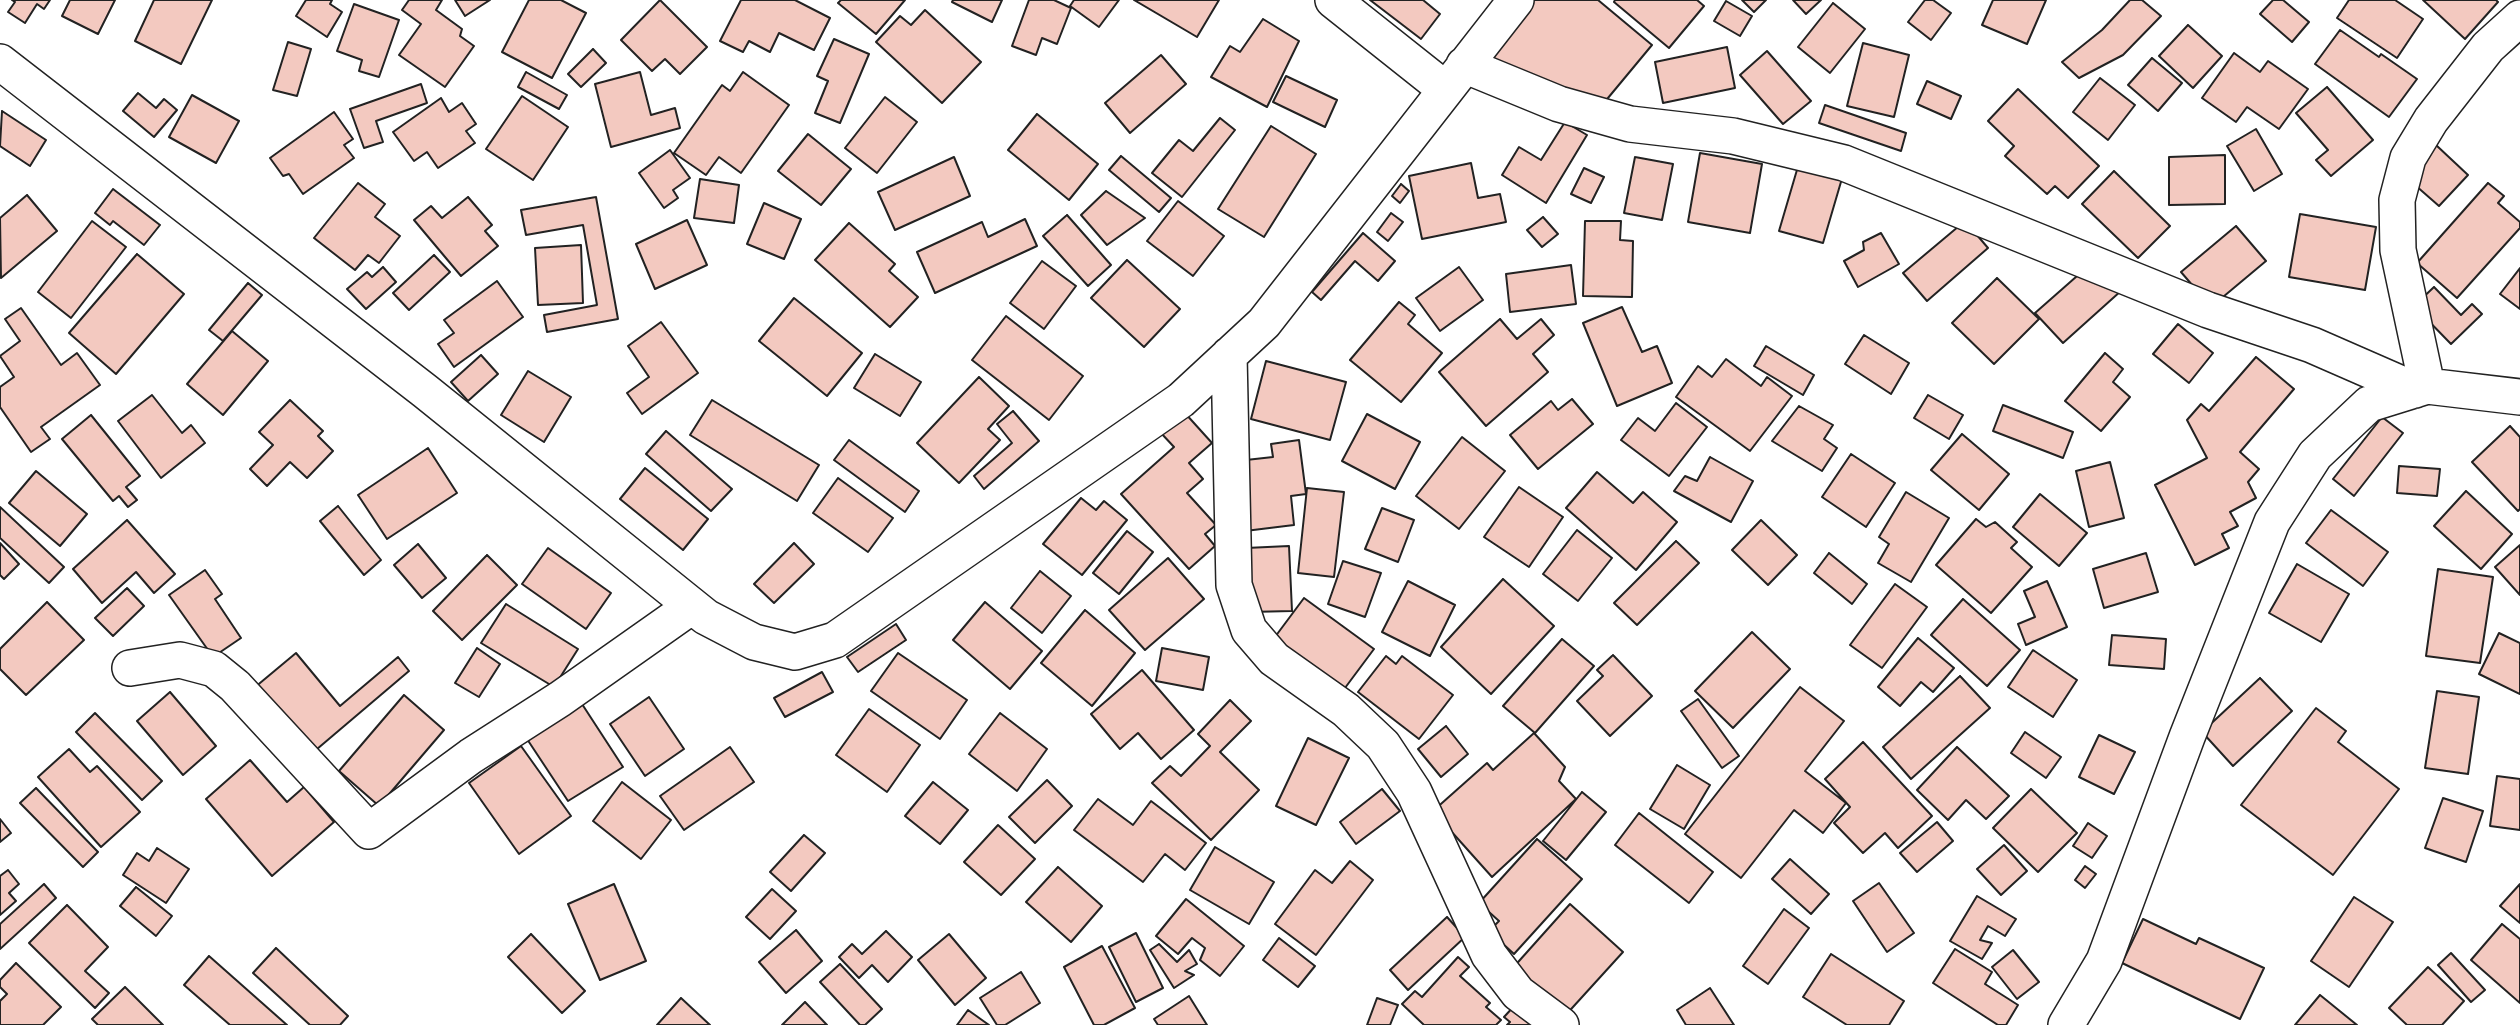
<!DOCTYPE html>
<html>
<head>
<meta charset="utf-8">
<style>
  body { margin:0 }
  canvas { display:block; background:#fff }
</style>
</head>
<body>
<canvas width="2520" height="1025"></canvas>
<script>
const ctx = document.querySelector('canvas').getContext('2d');
ctx.lineJoin = 'round';
function paint(path, color) { ctx.fillStyle = color; ctx.fill(path, 'evenodd'); }
const toPath = rows => new Path2D(rows.map(r => 'M' + r).join(''));
function trace(path, color, width, dash) { ctx.strokeStyle = color; ctx.lineWidth = width; ctx.lineCap = dash ? 'butt' : 'round'; ctx.setLineDash(dash || []); ctx.stroke(path); }
const building = toPath([
  [12,0,50,0,44,9,37,4,25,23,8,12,15,2,12,0],
  [70,0,115,0,98,34,62,16,70,0],
  [154,0,212,0,181,64,135,41,154,0],
  [306,0,332,0,330,4,342,12,327,37,296,16,306,0],
  [409,0,442,0,436,10,462,29,460,36,474,46,445,87,399,55,421,24,402,10,409,0],
  [455,0,490,0,465,16,455,0],
  [529,0,561,0,586,13,552,78,502,52,529,0],
  [660,0,707,47,680,74,665,59,652,71,621,40,660,0],
  [741,0,795,0,830,18,814,50,779,33,770,52,749,41,743,52,720,41,741,0],
  [841,0,905,0,876,34,838,3,841,0],
  [953,0,1002,0,992,22,952,2,953,0],
  [1029,0,1054,0,1071,8,1057,44,1042,38,1036,55,1012,46,1029,0],
  [1074,0,1119,0,1099,27,1070,6,1074,0],
  [1134,0,1219,0,1197,37,1134,0],
  [1370,0,1423,0,1440,14,1421,39,1370,0],
  [1532,0,1598,0,1652,45,1603,104,1482,61,1532,0],
  [1615,0,1697,0,1704,6,1669,48,1614,2,1615,0],
  [1742,0,1766,0,1754,12,1742,0],
  [1793,0,1821,0,1806,14,1793,0],
  [1925,0,1933,0,1951,13,1931,40,1908,22,1925,0],
  [1993,0,2046,0,2027,44,1982,25,1993,0],
  [2130,0,2142,0,2161,16,2123,55,2079,78,2062,62,2102,30,2130,0],
  [2273,0,2283,0,2309,22,2292,42,2260,14,2273,0],
  [2349,0,2395,0,2423,19,2397,58,2337,18,2349,0],
  [2423,0,2496,0,2498,2,2465,39,2423,0],
  [1726,1,1752,16,1740,36,1714,21,1726,1],
  [1833,3,1865,29,1830,73,1798,47,1833,3],
  [354,4,399,20,379,77,359,71,362,60,337,51,354,4],
  [925,10,981,62,942,103,876,42,900,16,911,25,925,10],
  [1263,19,1299,41,1267,107,1211,77,1230,46,1240,52,1263,19],
  [2188,25,2222,56,2193,88,2159,56,2188,25],
  [2340,30,2379,57,2381,54,2417,79,2389,117,2315,64,2340,30],
  [834,39,869,54,840,123,815,113,828,81,817,76,834,39],
  [288,42,311,49,297,96,273,90,288,42],
  [1863,43,1909,55,1894,117,1847,106,1863,43],
  [1727,47,1735,88,1663,103,1655,62,1727,47],
  [593,49,606,63,581,87,568,74,593,49],
  [1767,51,1811,101,1783,124,1740,75,1767,51],
  [2234,53,2260,72,2268,61,2308,89,2279,129,2247,107,2236,122,2202,98,2234,53],
  [1161,55,1186,84,1130,133,1105,103,1161,55],
  [2152,58,2182,83,2158,111,2128,85,2152,58],
  [526,72,567,95,559,109,518,87,526,72],
  [640,72,651,115,675,108,680,128,611,147,595,84,640,72],
  [743,72,789,105,741,173,719,157,706,175,674,153,722,85,730,91,743,72],
  [1286,76,1337,100,1325,127,1273,102,1286,76],
  [2100,78,2135,105,2108,140,2073,112,2100,78],
  [1927,81,1961,96,1951,119,1917,104,1927,81],
  [421,84,427,103,376,121,383,142,364,148,350,109,421,84],
  [2327,87,2373,140,2331,176,2316,160,2328,150,2296,113,2327,87],
  [2018,89,2099,166,2068,198,2055,186,2047,194,2005,156,2014,146,1988,121,2018,89],
  [138,93,156,108,164,99,177,110,154,137,123,111,138,93],
  [192,95,239,121,216,163,169,137,192,95],
  [522,96,568,127,533,180,486,149,522,96],
  [885,97,917,122,877,173,845,148,885,97],
  [441,98,449,112,462,103,476,124,466,131,475,143,438,168,427,152,414,161,393,132,441,98],
  [1825,105,1906,133,1901,151,1819,123,1825,105],
  [2,111,46,140,30,166,0,146,2,111],
  [334,112,353,139,344,145,354,158,303,194,289,174,283,176,270,158,334,112],
  [1037,114,1098,164,1069,200,1008,150,1037,114],
  [1220,118,1235,130,1182,197,1152,173,1179,140,1193,151,1220,118],
  [1565,122,1587,135,1546,203,1502,175,1519,147,1541,160,1565,122],
  [1271,126,1316,154,1264,237,1218,209,1271,126],
  [2256,129,2282,174,2254,191,2227,146,2256,129],
  [808,134,851,169,821,205,778,171,808,134],
  [2436,145,2468,175,2439,206,2407,178,2436,145],
  [670,150,690,178,673,190,678,198,664,208,639,173,670,150],
  [1700,153,1762,164,1750,233,1688,222,1700,153],
  [2225,155,2225,204,2169,205,2169,157,2225,155],
  [1121,156,1171,198,1159,212,1109,170,1121,156],
  [954,157,970,196,895,230,878,192,954,157],
  [1635,157,1673,164,1662,220,1624,213,1635,157],
  [1471,163,1478,198,1500,194,1506,222,1422,239,1409,176,1471,163],
  [1799,163,1843,175,1823,243,1779,231,1799,163],
  [1584,168,1604,177,1591,203,1571,194,1584,168],
  [2114,171,2170,226,2138,258,2082,204,2114,171],
  [700,179,739,185,734,223,694,218,700,179],
  [358,183,385,204,375,217,400,236,379,263,368,255,355,270,314,238,358,183],
  [2488,183,2504,196,2498,203,2520,222,2520,228,2457,298,2417,263,2488,183],
  [1401,184,1409,191,1400,203,1392,196,1401,184],
  [113,189,160,225,144,245,113,221,110,225,95,213,113,189],
  [1106,191,1145,218,1107,245,1081,215,1106,191],
  [27,195,57,231,1,278,0,218,27,195],
  [468,197,492,225,485,231,498,246,461,276,414,220,431,206,442,218,468,197],
  [596,197,618,319,547,332,544,315,597,305,583,225,526,235,521,210,596,197],
  [1178,201,1224,236,1193,276,1147,241,1178,201],
  [764,203,801,219,784,259,747,244,764,203],
  [1391,213,1403,222,1388,241,1377,232,1391,213],
  [2300,214,2376,227,2365,290,2289,277,2300,214],
  [1067,215,1111,265,1088,286,1043,236,1067,215],
  [1543,217,1558,234,1542,247,1527,230,1543,217],
  [1025,219,1037,246,935,293,917,252,982,222,988,237,1025,219],
  [687,220,707,265,655,289,636,244,687,220],
  [92,221,126,247,71,318,38,292,92,221],
  [1585,221,1621,221,1620,240,1633,241,1632,297,1583,296,1585,221],
  [1965,221,1988,248,1927,301,1903,273,1965,221],
  [849,223,895,264,889,271,918,297,890,327,815,260,849,223],
  [2236,226,2266,261,2211,307,2181,272,2236,226],
  [1363,233,1395,261,1378,281,1355,261,1321,300,1312,292,1363,233],
  [1881,233,1899,264,1858,287,1844,261,1864,250,1863,242,1881,233],
  [581,245,583,303,538,305,535,248,581,245],
  [137,254,184,294,116,374,69,333,137,254],
  [434,255,450,272,409,310,393,293,434,255],
  [1127,260,1180,309,1144,347,1091,298,1127,260],
  [1042,261,1076,286,1044,329,1010,303,1042,261],
  [1571,265,1576,304,1510,312,1506,274,1571,265],
  [383,267,396,282,366,309,347,289,367,272,372,277,383,267],
  [1459,267,1483,300,1440,331,1416,298,1459,267],
  [2520,268,2520,309,2500,294,2520,268],
  [2085,269,2122,290,2063,343,2035,313,2085,269],
  [1997,278,2039,319,1994,364,1952,323,1997,278],
  [497,281,523,317,454,367,438,344,454,333,444,320,497,281],
  [248,283,262,295,223,341,209,330,248,283],
  [2434,287,2461,315,2472,304,2482,314,2451,344,2414,306,2434,287],
  [794,298,862,353,827,396,759,341,794,298],
  [1399,302,1415,315,1408,324,1442,353,1401,402,1350,360,1399,302],
  [1622,307,1642,352,1657,346,1672,383,1617,406,1583,323,1622,307],
  [21,308,61,365,77,353,100,385,41,427,50,439,31,452,0,407,0,387,14,377,0,356,20,341,5,319,21,308],
  [1006,316,1083,376,1049,420,972,360,1006,316],
  [1500,319,1517,339,1541,319,1554,335,1533,354,1548,372,1486,426,1439,372,1500,319],
  [661,322,698,373,642,414,627,393,649,377,628,346,661,322],
  [2178,324,2213,353,2189,383,2153,354,2178,324],
  [232,331,268,361,223,415,187,384,232,331],
  [1864,335,1909,363,1891,394,1845,364,1864,335],
  [1766,346,1814,375,1803,395,1754,366,1766,346],
  [2105,353,2123,369,2113,382,2130,397,2101,431,2065,401,2105,353],
  [875,354,921,382,900,416,854,388,875,354],
  [481,355,498,374,468,401,451,382,481,355],
  [2256,357,2294,389,2240,452,2259,469,2248,482,2256,498,2230,512,2238,526,2222,534,2229,548,2195,565,2155,485,2207,458,2187,420,2201,404,2209,411,2256,357],
  [1726,359,1761,386,1767,377,1792,396,1750,451,1676,397,1698,366,1712,377,1726,359],
  [1266,361,1346,382,1330,440,1251,419,1266,361],
  [528,371,571,397,544,442,501,415,528,371],
  [979,377,1009,406,988,429,1000,440,959,483,917,443,979,377],
  [152,395,182,433,191,425,205,443,161,478,118,421,152,395],
  [1928,395,1963,415,1949,439,1914,418,1928,395],
  [1572,399,1593,424,1538,469,1510,435,1551,401,1558,410,1572,399],
  [290,400,323,431,318,436,333,451,307,478,290,462,267,486,250,469,273,445,259,432,290,400],
  [712,400,819,465,797,501,690,435,712,400],
  [1676,403,1707,427,1669,476,1621,440,1638,418,1655,431,1676,403],
  [2003,405,2073,432,2063,458,1993,431,2003,405],
  [1799,406,1833,425,1824,439,1837,448,1822,471,1772,441,1799,406],
  [1013,411,1039,441,984,489,974,476,1012,443,997,424,1013,411],
  [1184,412,1212,443,1189,463,1203,479,1187,493,1216,525,1205,534,1215,546,1189,569,1121,494,1174,447,1161,433,1184,412],
  [1367,414,1420,442,1395,489,1342,461,1367,414],
  [91,415,140,476,126,487,137,500,128,507,119,496,113,501,62,439,91,415],
  [2382,417,2403,433,2354,496,2333,479,2382,417],
  [2510,426,2520,437,2520,509,2518,511,2472,462,2510,426],
  [666,431,732,489,711,511,646,454,666,431],
  [1962,434,2009,474,1979,510,1931,470,1962,434],
  [1462,437,1505,471,1459,529,1416,496,1462,437],
  [849,440,919,491,905,512,834,460,849,440],
  [1299,440,1306,494,1291,496,1294,525,1245,531,1237,461,1273,457,1271,444,1299,440],
  [428,448,457,493,387,539,358,495,428,448],
  [1851,454,1895,483,1866,527,1822,497,1851,454],
  [1710,457,1753,481,1731,522,1674,491,1685,476,1697,481,1710,457],
  [2110,462,2124,518,2089,527,2076,471,2110,462],
  [2399,466,2440,469,2437,496,2397,493,2399,466],
  [645,468,708,519,683,550,620,499,645,468],
  [36,471,87,514,60,546,9,503,36,471],
  [1597,472,1633,503,1643,492,1677,522,1636,570,1566,508,1597,472],
  [838,478,893,518,868,552,813,513,838,478],
  [1519,487,1563,517,1529,567,1484,537,1519,487],
  [1307,488,1344,492,1334,577,1298,573,1307,488],
  [2466,491,2512,534,2481,569,2434,526,2466,491],
  [1906,492,1949,518,1911,582,1878,563,1889,544,1879,537,1906,492],
  [2040,494,2087,533,2059,566,2013,527,2040,494],
  [1081,498,1096,510,1104,501,1127,520,1082,575,1043,544,1081,498],
  [338,506,381,560,364,575,320,521,338,506],
  [0,507,64,567,49,583,0,538,0,507],
  [1382,508,1414,520,1398,562,1365,549,1382,508],
  [2331,510,2388,552,2363,586,2306,543,2331,510],
  [1976,519,1986,527,1995,522,2017,542,2011,548,2032,567,1991,613,1936,565,1976,519],
  [127,520,175,574,154,593,136,572,102,603,73,569,127,520],
  [1761,520,1797,555,1768,585,1732,550,1761,520],
  [1577,530,1612,558,1578,601,1543,574,1577,530],
  [1127,531,1153,552,1119,594,1093,573,1127,531],
  [1676,541,1699,563,1637,625,1614,603,1676,541],
  [0,543,19,564,4,579,0,575,0,543],
  [794,543,814,564,774,603,754,584,794,543],
  [418,544,446,578,422,598,394,565,418,544],
  [2520,545,2520,595,2495,567,2520,545],
  [1289,546,1292,611,1249,612,1246,548,1289,546],
  [548,548,611,593,586,629,522,584,548,548],
  [1829,553,1867,584,1852,604,1814,573,1829,553],
  [2146,553,2158,592,2104,608,2093,569,2146,553],
  [487,555,517,585,462,640,433,611,487,555],
  [1168,558,1204,599,1145,650,1109,610,1168,558],
  [1343,561,1381,573,1365,617,1328,604,1343,561],
  [2297,564,2349,594,2321,642,2269,613,2297,564],
  [2438,569,2493,577,2480,663,2426,656,2438,569],
  [205,570,222,594,215,599,241,638,213,657,169,595,205,570],
  [1040,571,1071,596,1042,633,1011,608,1040,571],
  [1503,579,1554,626,1491,694,1441,647,1503,579],
  [1408,581,1455,605,1430,656,1382,632,1408,581],
  [2047,581,2067,627,2026,645,2018,624,2035,617,2024,591,2047,581],
  [1895,584,1927,607,1882,668,1850,645,1895,584],
  [127,588,144,606,113,636,95,618,127,588],
  [1304,598,1374,649,1339,696,1269,645,1304,598],
  [1963,599,2020,650,1987,686,1931,635,1963,599],
  [47,602,84,640,26,695,0,669,0,649,47,602],
  [985,602,1042,651,1010,689,953,640,985,602],
  [506,604,578,649,554,687,481,643,506,604],
  [1085,610,1135,653,1092,706,1041,663,1085,610],
  [896,624,906,640,858,672,847,657,896,624],
  [1752,632,1790,669,1733,728,1695,691,1752,632],
  [2499,633,2520,643,2520,694,2479,674,2499,633],
  [2112,635,2166,639,2164,669,2109,665,2112,635],
  [1918,638,1954,668,1933,692,1921,682,1900,706,1878,687,1918,638],
  [1562,639,1594,666,1535,733,1503,706,1562,639],
  [477,648,500,664,479,697,455,683,477,648],
  [1162,648,1209,657,1203,690,1156,681,1162,648],
  [2033,650,2077,680,2053,717,2008,687,2033,650],
  [296,653,340,706,398,657,409,671,310,755,254,688,296,653],
  [898,653,967,700,940,739,871,691,898,653],
  [1613,655,1652,696,1610,736,1577,701,1603,676,1597,670,1613,655],
  [1386,656,1396,664,1402,656,1453,695,1419,739,1358,692,1386,656],
  [1142,670,1194,730,1161,759,1138,733,1120,749,1091,714,1142,670],
  [822,672,833,692,785,717,774,698,822,672],
  [1960,676,1990,708,1911,779,1883,747,1960,676],
  [2260,678,2292,711,2233,766,2202,732,2260,678],
  [1800,687,1844,721,1805,771,1846,803,1823,833,1794,810,1741,878,1685,834,1800,687],
  [2437,691,2479,697,2468,774,2425,768,2437,691],
  [170,692,216,746,183,775,137,721,170,692],
  [404,695,444,730,379,806,339,771,404,695],
  [649,697,684,749,645,776,610,724,649,697],
  [1698,699,1739,756,1722,768,1681,711,1698,699],
  [1230,700,1251,721,1220,752,1259,790,1211,840,1152,783,1170,766,1181,776,1210,746,1198,734,1230,700],
  [582,704,623,767,568,801,527,739,582,704],
  [2316,708,2346,731,2338,742,2399,789,2333,875,2241,805,2316,708],
  [869,709,920,745,887,792,836,755,869,709],
  [95,713,162,781,142,800,76,732,95,713],
  [1000,713,1047,749,1017,791,969,754,1000,713],
  [1446,726,1468,754,1441,777,1418,749,1446,726],
  [2025,732,2061,757,2046,778,2011,753,2025,732],
  [1534,733,1565,767,1559,781,1576,799,1492,877,1433,811,1487,763,1493,770,1534,733],
  [2099,735,2135,752,2114,794,2079,777,2099,735],
  [1308,738,1349,758,1316,825,1276,806,1308,738],
  [1863,742,1932,816,1898,848,1885,833,1863,853,1834,823,1850,807,1825,779,1863,742],
  [521,746,571,816,519,854,469,783,521,746],
  [730,747,754,782,684,830,660,796,730,747],
  [1957,747,2009,796,1986,819,1966,800,1948,820,1917,790,1957,747],
  [69,749,90,772,97,766,140,812,101,847,38,777,69,749],
  [250,760,287,802,304,787,334,822,272,876,206,799,250,760],
  [1677,765,1710,785,1684,829,1650,809,1677,765],
  [2497,776,2520,779,2520,830,2490,826,2497,776],
  [1047,780,1072,806,1035,843,1009,817,1047,780],
  [622,782,671,820,641,859,593,821,622,782],
  [933,782,968,810,940,844,905,816,933,782],
  [36,788,98,852,83,867,20,803,36,788],
  [1382,789,1400,811,1356,844,1340,822,1382,789],
  [2031,789,2077,833,2038,872,1993,828,2031,789],
  [1582,792,1606,812,1566,860,1543,841,1582,792],
  [2443,798,2483,811,2466,862,2425,848,2443,798],
  [1098,799,1133,825,1151,801,1206,843,1185,870,1165,854,1143,882,1074,830,1098,799],
  [1639,813,1713,872,1689,903,1615,845,1639,813],
  [0,819,11,833,0,842,0,819],
  [1937,822,1953,841,1917,872,1900,853,1937,822],
  [2088,823,2107,836,2092,858,2073,846,2088,823],
  [998,825,1035,859,1001,895,964,862,998,825],
  [804,835,825,853,791,891,770,872,804,835],
  [1537,839,1582,879,1514,954,1489,931,1499,921,1479,903,1537,839],
  [2004,845,2027,871,2001,895,1977,869,2004,845],
  [1215,847,1274,882,1249,924,1190,890,1215,847],
  [157,848,189,869,166,903,123,875,137,853,149,861,157,848],
  [1790,859,1829,894,1811,914,1772,879,1790,859],
  [1350,861,1373,880,1316,955,1275,924,1315,870,1332,883,1350,861],
  [2085,866,2096,874,2085,888,2075,880,2085,866],
  [1058,867,1102,906,1071,942,1026,902,1058,867],
  [8,870,19,884,9,893,16,901,0,915,0,876,8,870],
  [1879,883,1914,933,1887,952,1853,901,1879,883],
  [44,884,56,898,0,949,0,924,44,884],
  [614,884,646,961,600,980,568,904,614,884],
  [2520,884,2520,923,2500,906,2520,884],
  [136,887,172,916,156,936,120,906,136,887],
  [772,889,796,911,770,939,746,917,772,889],
  [1977,896,2016,919,2005,936,1988,926,1980,940,1992,943,1982,959,1950,941,1977,896],
  [2354,897,2393,922,2349,987,2311,961,2354,897],
  [1186,899,1244,946,1220,976,1200,960,1205,948,1192,938,1178,954,1156,936,1186,899],
  [1570,904,1623,952,1563,1018,1511,970,1570,904],
  [67,905,108,947,85,971,109,993,95,1008,29,943,67,905],
  [1784,909,1809,928,1768,984,1743,966,1784,909],
  [1447,917,1465,937,1408,990,1390,970,1447,917],
  [2143,919,2196,944,2199,938,2264,968,2240,1019,2122,963,2143,919],
  [2502,924,2520,939,2520,1003,2471,960,2502,924],
  [796,930,822,961,786,993,759,962,796,930],
  [886,931,912,957,888,982,872,965,859,978,839,957,852,944,862,954,886,931],
  [1136,933,1163,988,1136,1002,1109,947,1136,933],
  [531,934,585,991,562,1013,508,957,531,934],
  [949,934,986,978,955,1005,918,960,949,934],
  [1279,938,1315,966,1298,987,1263,960,1279,938],
  [1159,944,1177,962,1189,950,1197,964,1185,971,1194,975,1174,988,1150,950,1159,944],
  [1102,946,1135,1008,1104,1025,1094,1025,1064,967,1102,946],
  [276,948,348,1016,340,1025,310,1025,253,973,276,948],
  [1955,949,1992,972,1985,984,2018,1005,2006,1025,1998,1025,1933,983,1955,949],
  [2013,950,2039,982,2017,999,1992,967,2013,950],
  [2451,953,2485,990,2471,1002,2438,965,2451,953],
  [1831,954,1904,1001,1889,1025,1847,1025,1803,997,1831,954],
  [209,956,287,1025,230,1025,184,985,209,956],
  [1458,957,1469,967,1460,976,1490,1003,1486,1007,1501,1020,1496,1025,1424,1025,1402,1004,1415,991,1422,997,1458,957],
  [16,963,61,1007,43,1025,0,1025,0,1001,7,994,0,987,0,980,16,963],
  [840,964,882,1009,865,1025,860,1025,820,982,840,964],
  [2428,967,2464,1001,2442,1025,2407,1025,2389,1008,2428,967],
  [1021,972,1040,1003,1005,1025,997,1025,980,998,1021,972],
  [125,987,163,1025,98,1025,92,1019,125,987],
  [1710,988,1734,1025,1686,1025,1677,1010,1710,988],
  [2320,995,2357,1025,2295,1025,2320,995],
  [1189,996,1207,1025,1158,1025,1154,1019,1189,996],
  [681,998,710,1025,657,1025,681,998],
  [1377,998,1398,1005,1390,1025,1367,1025,1377,998],
  [805,1002,827,1025,782,1025,805,1002],
  [1516,1004,1533,1025,1507,1025,1510,1022,1504,1017,1516,1004],
  [968,1010,989,1025,957,1025,968,1010]
]);
const street = toPath([
  [1333,0,1445,89],
  [0,62,425,391,706,617,754,642,795,652,835,640,1181,400,1264,323,1516,0],
  [1464,65,1559,104,1630,124,1733,136,1844,163,2208,310,2312,345,2415,390],
  [1229,355,1234,585,1249,630,1274,659,1346,710,1383,745,1414,792,1489,955,1518,993,1561,1025],
  [2427,386,2398,250,2397,200,2408,158,2431,120,2488,47,2520,18],
  [130,668,180,660,214,669,235,686,369,831,471,756,560,699,692,606],
  [2066,1025,2104,961,2187,737,2272,522,2315,455,2369,404,2427,386,2520,397]
]);
paint(building, '#f3c9c0');
trace(building, '#222', 2);
trace(street, '#222', 38);
trace(street, '#fff', 35);
</script>
</body>
</html>
